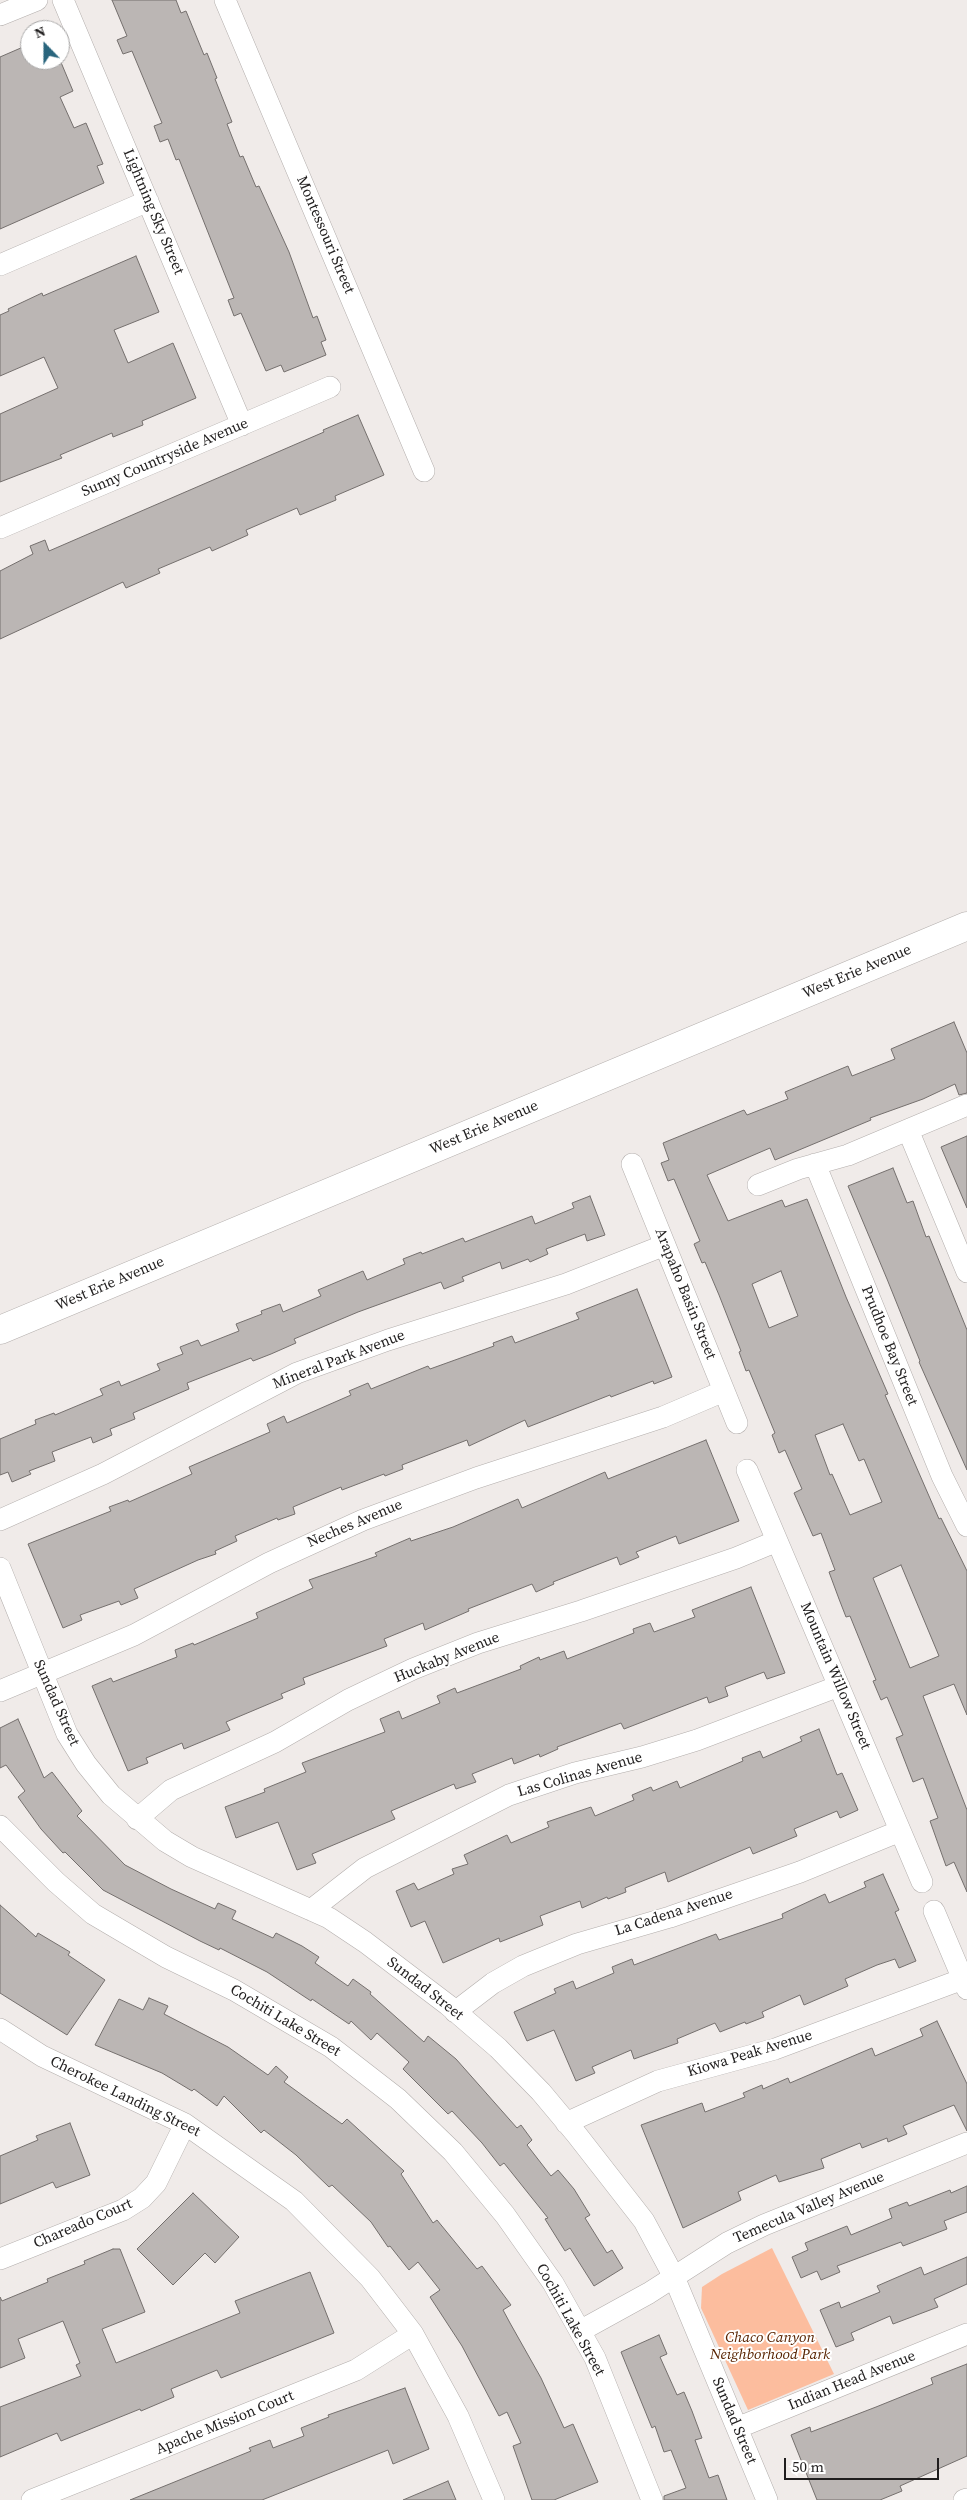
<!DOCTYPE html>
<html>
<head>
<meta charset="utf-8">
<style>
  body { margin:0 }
  #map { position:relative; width:967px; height:2500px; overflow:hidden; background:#f0ebe9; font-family:"Source Serif 4",serif }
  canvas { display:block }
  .north { position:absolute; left:20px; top:20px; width:50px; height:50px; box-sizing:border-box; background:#fff; border:1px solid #a6a5a5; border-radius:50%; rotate:338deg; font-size:14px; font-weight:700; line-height:20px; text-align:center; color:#201e1e }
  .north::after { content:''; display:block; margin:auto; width:18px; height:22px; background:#29657d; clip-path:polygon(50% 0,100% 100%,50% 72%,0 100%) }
  .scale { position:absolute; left:784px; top:2458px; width:155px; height:22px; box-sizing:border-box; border:2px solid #201e1e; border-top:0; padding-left:6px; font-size:15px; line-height:18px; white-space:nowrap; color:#201e1e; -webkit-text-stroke:4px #fff; paint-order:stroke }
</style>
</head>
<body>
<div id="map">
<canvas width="967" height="2500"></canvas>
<div class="north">N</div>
<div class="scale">50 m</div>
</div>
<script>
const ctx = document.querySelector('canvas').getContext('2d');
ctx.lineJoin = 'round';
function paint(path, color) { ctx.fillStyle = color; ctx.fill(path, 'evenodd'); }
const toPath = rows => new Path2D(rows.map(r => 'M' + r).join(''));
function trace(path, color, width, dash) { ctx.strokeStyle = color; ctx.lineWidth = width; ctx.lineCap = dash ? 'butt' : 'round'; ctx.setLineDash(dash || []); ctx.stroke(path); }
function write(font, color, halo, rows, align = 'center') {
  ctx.font = font + ' "Source Serif 4",serif'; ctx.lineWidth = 4; ctx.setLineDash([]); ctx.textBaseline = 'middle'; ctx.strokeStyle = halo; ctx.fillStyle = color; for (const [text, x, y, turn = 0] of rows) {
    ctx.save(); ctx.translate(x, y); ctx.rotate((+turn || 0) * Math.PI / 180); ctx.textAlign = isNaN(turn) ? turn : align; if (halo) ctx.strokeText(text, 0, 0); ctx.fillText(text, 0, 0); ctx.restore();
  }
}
const green = toPath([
  [772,2248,834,2374,748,2410,701,2308,702,2287,722,2274]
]);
const building = toPath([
  [112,0,176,0,181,13,186,11,204,55,207,53,217,78,215,79,232,122,227,124,240,157,243,156,256,187,259,186,289,252,313,318,317,316,326,340,321,342,326,355,284,372,281,365,266,371,241,313,234,316,228,300,234,298,179,159,176,160,168,139,160,142,154,126,162,123,132,51,123,54,117,40,127,36,112,0],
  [30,44,30,60,60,60,73,91,60,97,74,128,86,123,103,164,97,166,104,183,0,229,0,57,30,44],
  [136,256,159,312,114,330,128,363,173,343,196,398,142,421,143,425,113,437,112,433,60,455,62,458,0,482,0,414,58,388,44,357,0,376,0,315,9,311,8,309,42,293,43,296,136,256],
  [358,415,384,475,335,496,336,500,300,515,297,508,246,530,248,535,212,551,210,547,158,569,160,573,126,588,123,582,0,639,0,571,33,554,30,546,45,540,49,551,324,432,323,430,358,415],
  [954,1022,967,1053,967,1093,959,1095,955,1084,923,1099,870,1118,871,1120,775,1160,770,1148,707,1175,728,1221,782,1200,785,1207,807,1199,846,1297,888,1394,885,1395,939,1519,941,1518,967,1571,967,1715,954,1684,923,1696,967,1810,967,1892,954,1862,946,1866,930,1821,938,1818,923,1778,913,1782,896,1738,903,1735,887,1697,881,1700,873,1681,876,1680,850,1616,846,1617,839,1599,829,1572,835,1570,821,1533,813,1536,794,1493,802,1489,785,1450,779,1453,772,1435,775,1433,749,1370,746,1371,739,1352,741,1351,719,1295,705,1262,702,1263,694,1244,700,1241,674,1179,668,1181,661,1163,669,1160,663,1143,744,1110,747,1115,788,1099,785,1092,848,1066,852,1076,895,1059,891,1049,954,1022],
  [781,1271,798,1316,769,1328,752,1284,781,1271],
  [843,1424,859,1461,864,1459,882,1502,850,1515,832,1474,830,1475,815,1435,843,1424],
  [901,1565,939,1656,910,1668,873,1578,901,1565],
  [967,1136,967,1208,941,1147,967,1136],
  [893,1168,907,1203,913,1201,926,1237,929,1236,967,1330,967,1470,919,1362,920,1361,887,1279,848,1186,893,1168],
  [590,1196,605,1235,587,1241,585,1234,546,1249,548,1254,530,1262,528,1259,502,1269,500,1262,462,1277,464,1281,444,1289,441,1282,358,1312,294,1339,296,1343,271,1354,253,1361,251,1358,187,1383,189,1389,133,1413,135,1419,110,1429,112,1435,93,1443,91,1437,52,1452,55,1461,29,1471,31,1474,12,1482,8,1472,0,1475,0,1439,36,1424,35,1420,54,1413,55,1415,103,1395,100,1389,119,1381,121,1386,160,1370,157,1364,183,1354,180,1347,198,1340,201,1346,239,1331,236,1324,262,1314,261,1311,280,1304,283,1312,321,1296,318,1290,363,1271,367,1280,405,1264,403,1259,421,1252,422,1254,463,1238,465,1242,532,1216,535,1224,574,1208,572,1203,590,1196],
  [637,1289,672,1377,654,1384,653,1381,611,1397,610,1395,528,1427,525,1420,469,1446,467,1440,402,1465,403,1469,385,1476,384,1474,342,1490,341,1487,293,1507,295,1514,278,1520,277,1518,235,1536,237,1541,215,1551,216,1554,198,1560,134,1589,138,1598,121,1605,119,1601,80,1615,82,1620,63,1628,28,1544,111,1511,109,1507,128,1500,129,1502,192,1474,189,1467,270,1432,267,1424,284,1416,287,1423,351,1395,349,1391,368,1383,371,1389,428,1366,430,1369,494,1346,493,1343,512,1336,515,1343,579,1319,576,1313,637,1289],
  [706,1440,739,1521,679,1544,676,1536,636,1552,639,1557,620,1565,617,1557,553,1582,554,1584,536,1592,532,1584,468,1609,469,1611,425,1630,423,1623,384,1639,387,1646,303,1678,305,1684,281,1694,283,1698,226,1722,230,1730,184,1749,182,1743,146,1758,148,1763,128,1771,92,1686,111,1678,113,1682,177,1657,175,1650,193,1643,194,1645,258,1618,256,1613,313,1588,309,1580,377,1556,375,1553,410,1538,411,1541,453,1527,518,1499,522,1508,605,1472,608,1479,706,1440],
  [751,1587,785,1673,767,1679,764,1672,725,1687,728,1696,709,1703,707,1697,624,1729,621,1723,557,1747,558,1749,540,1757,539,1754,514,1764,512,1758,472,1774,476,1782,456,1789,454,1784,391,1811,395,1819,312,1854,316,1863,297,1870,278,1822,236,1838,225,1807,265,1792,264,1789,306,1772,302,1763,385,1732,380,1719,399,1711,402,1719,440,1703,437,1696,455,1688,457,1693,521,1669,520,1666,539,1657,540,1660,564,1651,567,1659,634,1633,633,1629,650,1623,654,1632,695,1617,692,1610,751,1587],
  [18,1719,44,1778,52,1772,82,1811,77,1816,125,1865,171,1889,215,1909,218,1903,236,1911,232,1919,273,1938,276,1933,302,1946,319,1957,315,1963,348,1986,353,1979,371,1992,370,1994,424,2042,428,2036,456,2059,517,2128,521,2125,532,2140,527,2145,551,2176,558,2170,574,2189,590,2215,585,2218,607,2253,612,2250,623,2268,594,2286,570,2248,565,2251,545,2219,548,2218,504,2163,500,2166,482,2143,452,2111,448,2114,403,2069,409,2062,377,2033,371,2040,351,2021,349,2024,312,1999,311,2001,267,1972,220,1948,219,1950,200,1941,103,1890,65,1852,63,1853,41,1829,18,1797,25,1791,6,1765,0,1768,0,1728,18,1719],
  [819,1729,837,1775,842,1773,858,1810,840,1818,837,1811,794,1829,797,1836,753,1854,750,1847,668,1882,665,1872,625,1888,626,1892,608,1899,607,1897,582,1908,580,1901,540,1916,543,1925,500,1942,499,1938,443,1963,425,1921,411,1927,396,1891,414,1883,418,1890,454,1874,452,1869,468,1864,464,1855,507,1835,511,1843,549,1827,547,1822,591,1807,595,1816,634,1800,632,1795,651,1787,653,1791,677,1781,680,1788,743,1761,742,1758,760,1751,763,1758,802,1741,800,1737,819,1729],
  [883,1874,899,1910,895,1912,916,1961,899,1968,895,1959,877,1965,845,1979,848,1986,804,2005,800,1995,762,2012,764,2017,746,2024,745,2022,720,2032,715,2023,677,2039,678,2043,634,2059,631,2050,592,2067,595,2073,576,2081,554,2030,527,2041,514,2012,556,1993,554,1989,573,1981,576,1989,614,1973,612,1967,632,1959,634,1965,716,1934,719,1940,783,1918,782,1914,825,1894,829,1903,866,1887,864,1882,883,1874],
  [0,1905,36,1937,38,1933,70,1952,68,1955,105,1980,67,2035,0,1993,0,1905],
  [149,1998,168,2006,164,2014,228,2047,268,2075,276,2066,288,2077,284,2082,342,2124,347,2119,404,2171,401,2174,433,2223,437,2220,477,2269,482,2266,511,2305,503,2310,510,2323,541,2378,564,2428,573,2424,598,2482,554,2500,532,2500,513,2446,521,2443,507,2412,499,2416,462,2346,430,2297,440,2290,418,2262,409,2270,390,2246,388,2247,371,2222,332,2185,329,2187,296,2155,264,2130,261,2133,224,2096,217,2106,194,2089,192,2091,162,2073,95,2045,119,1999,143,2010,149,1998],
  [937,2021,967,2084,967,2131,954,2105,903,2126,907,2134,888,2142,887,2138,862,2148,860,2143,821,2159,824,2168,779,2182,776,2175,738,2192,741,2200,683,2228,641,2125,702,2103,705,2112,745,2097,743,2093,762,2085,763,2089,788,2078,790,2083,872,2048,875,2056,923,2036,920,2029,937,2021],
  [70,2123,90,2175,56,2188,53,2182,0,2204,0,2156,38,2140,36,2136,70,2123],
  [967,2186,967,2212,944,2221,947,2229,903,2246,901,2242,837,2266,840,2272,821,2280,817,2271,801,2278,792,2257,808,2250,805,2243,847,2226,851,2235,892,2218,889,2209,907,2202,909,2206,950,2190,951,2193,967,2186],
  [193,2193,239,2237,215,2263,205,2253,173,2285,137,2249,193,2193],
  [113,2249,120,2249,145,2312,102,2329,116,2363,240,2313,235,2301,310,2272,334,2333,221,2378,217,2370,171,2389,174,2397,141,2411,140,2409,61,2441,57,2433,0,2457,0,2407,81,2376,76,2365,80,2363,63,2321,18,2339,25,2358,0,2368,0,2297,2,2301,48,2282,47,2279,85,2264,84,2261,113,2249],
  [967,2257,967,2284,934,2299,938,2307,893,2324,890,2316,851,2333,854,2340,836,2347,820,2310,839,2302,841,2308,880,2292,877,2286,921,2267,924,2275,967,2257],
  [659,2335,667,2354,660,2357,677,2395,684,2392,692,2411,702,2438,695,2440,709,2478,718,2475,727,2500,664,2500,664,2496,686,2488,671,2450,664,2452,655,2426,652,2428,621,2352,659,2335],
  [967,2364,967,2456,900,2486,902,2491,880,2500,817,2500,791,2435,810,2427,811,2432,876,2407,933,2384,931,2378,967,2364],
  [405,2388,429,2449,393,2464,388,2450,262,2500,130,2500,251,2451,249,2448,270,2440,273,2448,304,2436,301,2428,329,2417,328,2415,405,2388],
  [448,2481,456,2500,403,2500,448,2481]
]);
const street = toPath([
  [63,0,242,425],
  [225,0,424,471],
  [0,15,37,0],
  [0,265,148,201],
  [0,528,330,387],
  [908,1130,967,1272],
  [632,1164,737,1423],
  [815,1164,942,1476,967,1526],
  [758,1185,798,1169,848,1155,967,1105],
  [747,1470,922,1882],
  [0,1520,103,1474,297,1373,388,1340,566,1284,665,1245],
  [0,1568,67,1734,86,1764,111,1795,165,1841,192,1857,329,1918,365,1942,448,2005,498,2048,541,2092,577,2135,644,2221,674,2277,767,2500],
  [0,1691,134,1635,269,1563,363,1520,476,1478,663,1417,724,1391],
  [137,1819,171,1790,275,1742,348,1700,413,1669,478,1643,581,1611,736,1558,777,1541],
  [0,1826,56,1882,93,1914,166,1957,234,1990,331,2047,398,2099,453,2152,505,2215,553,2283,595,2358,652,2500],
  [311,1910,365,1868,509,1795,575,1773,642,1757,697,1740,839,1686],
  [934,1911,967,1989],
  [455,2012,493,1983,523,1966,577,1944,670,1917,800,1872,900,1831],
  [0,2029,42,2056,185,2124,294,2201,370,2278,413,2334,458,2416,494,2500],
  [566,2123,658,2081,775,2049,963,1979],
  [0,2259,123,2210,142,2198,156,2183,185,2124],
  [580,2331,649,2293,727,2243,764,2225,967,2143],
  [737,2428,967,2334],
  [32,2500,356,2370,413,2334],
  [964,2500,967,2499]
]);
const secondary = toPath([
  [0,1330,967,926]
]);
const streetNames = [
  ["Lightning Sky Street",153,212,67],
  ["Montessouri Street",325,235,67],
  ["Sunny Countryside Avenue",165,458,-23],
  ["West Erie Avenue",857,972,-23],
  ["West Erie Avenue",484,1128,-23],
  ["West Erie Avenue",110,1284,-23],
  ["Arapaho Basin Street",685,1294,68],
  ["Prudhoe Bay Street",889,1346,68],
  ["Mineral Park Avenue",339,1360,-21],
  ["Neches Avenue",355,1524,-23],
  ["Huckaby Avenue",447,1658,-22],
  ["Mountain Willow Street",835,1676,67],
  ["Sundad Street",56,1703,66],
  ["Las Colinas Avenue",580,1775,-16],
  ["La Cadena Avenue",674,1913,-18],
  ["Sundad Street",425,1989,38],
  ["Cochiti Lake Street",285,2021,31],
  ["Kiowa Peak Avenue",750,2054,-17],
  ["Cherokee Landing Street",125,2097,26],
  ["Temecula Valley Avenue",809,2208,-23],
  ["Chareado Court",83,2224,-23],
  ["Cochiti Lake Street",570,2320,61],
  ["Indian Head Avenue",852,2381,-22],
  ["Sundad Street",734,2421,67],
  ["Apache Mission Court",225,2423,-22]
];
const parkNames = [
  ["Chaco Canyon",770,2338],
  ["Neighborhood Park",770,2355]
];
paint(green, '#fcbd9e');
paint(building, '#bbb6b4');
trace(building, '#746f6d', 1);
trace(street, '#b3aeac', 22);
trace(secondary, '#b3aeac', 29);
trace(street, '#fff', 21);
trace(secondary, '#fff', 28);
write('15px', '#201e1e', '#fff', streetNames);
write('italic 15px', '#582301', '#fff', parkNames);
</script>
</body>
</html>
